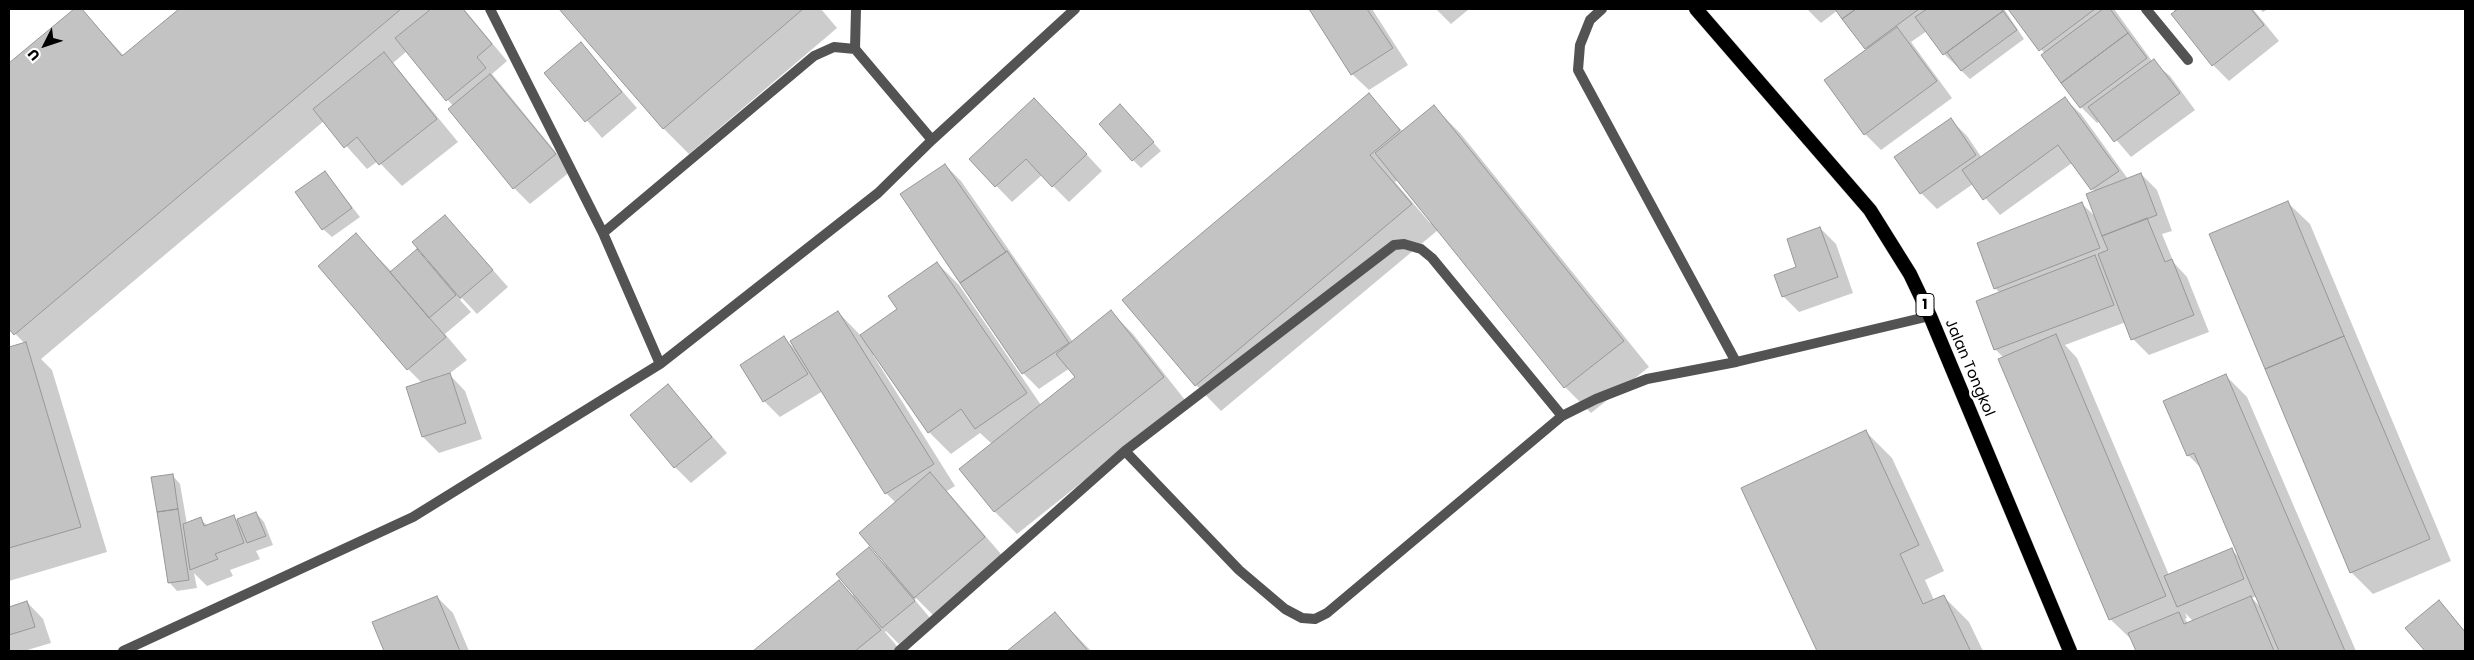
<!DOCTYPE html>
<html>
<head>
<meta charset="utf-8">
<style>
  body { margin:0 }
  #map { position:relative; width:2474px; height:660px; overflow:hidden; background:#fff; font-family:Poppins,sans-serif }
  canvas { display:block }
  .frame { position:absolute; inset:0; border:10px solid #000; pointer-events:none }
  .north { position:absolute; left:20px; top:20px; width:50px; height:50px; -webkit-text-stroke:4px #fff; paint-order:stroke; rotate:229deg; font-size:14px; font-weight:700; line-height:20px; text-align:center; color:#000 }
  .north::after { content:''; display:block; margin:auto; width:18px; height:22px; background:#000; clip-path:polygon(50% 0,100% 100%,50% 72%,0 100%) }
</style>
</head>
<body>
<div id="map">
<canvas width="2474" height="660"></canvas>
<div class="frame"></div>
<div class="north">U</div>
</div>
<script>
const ctx = document.querySelector('canvas').getContext('2d');
ctx.lineJoin = 'round';
function paint(path, color) { ctx.fillStyle = color; ctx.fill(path, 'evenodd'); }
const toPath = rows => new Path2D(rows.map(r => 'M' + r).join(''));
function trace(path, color, width, dash) { ctx.strokeStyle = color; ctx.lineWidth = width; ctx.lineCap = dash ? 'butt' : 'round'; ctx.setLineDash(dash || []); ctx.stroke(path); }
function write(font, color, halo, rows, align = 'center') {
  ctx.font = font + ' Poppins,sans-serif'; ctx.lineWidth = 5; ctx.setLineDash([]); ctx.textBaseline = 'middle'; ctx.strokeStyle = halo; ctx.fillStyle = color; for (const [text, x, y, turn = 0] of rows) {
    ctx.save(); ctx.translate(x, y); ctx.rotate((+turn || 0) * Math.PI / 180); ctx.textAlign = isNaN(turn) ? turn : align; if (halo) ctx.strokeText(text, 0, 0); ctx.fillText(text, 0, 0); ctx.restore();
  }
}
const shadow = toPath([
  [76,9,81,9,124,56,181,9,464,9,507,61,492,74,571,171,530,204,514,188,453,106,407,51,393,63,458,142,402,186,378,161,367,169,324,121,41,359,52,370,107,552,9,581,9,349,25,344,9,327,9,65],
  [561,9,821,9,837,28,689,154,664,129],
  [1311,9,1372,9,1408,65,1369,90,1352,74],
  [1436,9,1469,9,1451,24],
  [1807,9,2004,9,2024,39,1970,79,1944,54,1927,31,1911,42,1952,98,1881,150,1865,134,1868,50,1838,10,1821,23],
  [2010,9,2114,9,2152,61,2170,76,2195,110,2131,157,2100,121,2097,123,2081,107,2043,56,2045,54],
  [2173,9,2253,9,2279,41,2229,81,2213,65],
  [2260,9,2268,9,2263,12],
  [581,44,637,108,602,138,546,73],
  [1368,95,1403,132,1434,107,1460,133,1649,367,1591,413,1565,387,1438,230,1221,411,1196,385],
  [1398,179,1432,222,1430,223,1395,182],
  [2064,98,2081,114,2128,179,2141,174,2157,190,2172,231,2162,234,2174,263,2187,277,2209,332,2149,355,2133,339,2126,322,2065,345,2077,358,2169,575,2231,549,2240,558,2202,469,2188,455,2225,375,2247,397,2356,651,2137,651,2133,641,2110,619,2004,358,1995,349,2000,293,1995,288,2082,204,2097,218,2095,192,2072,163,2000,215,1973,184,1937,209,1921,193,1951,120,1967,136,1982,158],
  [2256,596,2261,608,2252,598],
  [2185,613,2193,621,2188,623,2185,619,2187,618],
  [1128,114,1161,151,1141,168,1133,160],
  [1050,115,1102,171,1069,202,1042,175,1012,202,970,159],
  [945,165,961,181,1073,342,1111,312,1133,334,1185,400,1017,534,995,512,961,469,992,444,980,433,951,454,929,432,875,354,873,355,955,486,947,491,1006,560,937,619,916,598,915,600,930,618,899,644,886,631,885,632,901,651,755,651,839,581,853,596,869,548,886,566,888,565,896,503,886,493,823,391,780,417,764,401,784,338,795,349,838,312,861,336,898,309,937,263,959,285,1041,405,1077,377,1070,368,1039,389,1023,373],
  [325,172,360,217,332,237,323,229],
  [2288,203,2310,224,2451,561,2373,594,2351,572],
  [445,216,508,287,477,314,462,298,460,300,471,312,445,334,467,360,449,374,465,391,482,439,439,453,423,437,407,388,422,383,408,369,356,235,392,272,417,251,431,265],
  [1820,228,1836,244,1853,293,1799,312,1783,296],
  [668,386,727,453,691,483,675,467],
  [1866,432,1892,458,1944,571,1925,580,1934,600,1943,596,1969,622,1983,651,1818,651,1742,489],
  [172,475,180,484,187,524,200,519,208,526,233,517,241,524,256,513,264,522,273,545,256,551,260,559,230,570,233,576,207,586,194,573,197,588,177,591,169,582],
  [437,597,453,613,469,651,385,651,373,623],
  [27,602,43,619,51,643,24,651,9,651,9,608],
  [2439,602,2465,631,2465,651,2426,651,2407,628],
  [1055,614,1091,651,1009,651]
]);
const building = toPath([
  [74,9,82,9,122,56,179,9,401,9,14,335,9,329,9,63,74,9],
  [431,9,463,9,492,44,477,57,486,68,446,101,395,38,431,9],
  [559,9,803,9,663,129,559,9],
  [1309,9,1367,9,1393,48,1351,75,1309,9],
  [1835,9,1856,9,1842,19,1835,9],
  [1856,9,1919,9,1865,49,1842,19,1856,9],
  [1927,9,2002,9,2003,11,1943,55,1915,17,1927,9],
  [2008,9,2095,9,2039,51,2008,9],
  [2103,9,2110,9,2128,33,2061,83,2041,55,2103,9],
  [2178,9,2251,9,2264,25,2212,66,2171,14,2178,9],
  [2003,11,2017,30,1961,71,1947,52,2003,11],
  [1897,27,1937,81,1864,135,1824,80,1897,27],
  [2128,33,2147,58,2080,108,2061,83,2128,33],
  [581,42,622,92,585,122,544,73,581,42],
  [384,52,437,119,379,165,357,137,344,148,313,109,384,52],
  [2154,59,2180,93,2114,142,2088,107,2154,59],
  [490,74,556,154,513,189,448,109,490,74],
  [1369,93,1400,130,1370,155,1412,204,1195,386,1122,300,1369,93],
  [2065,97,2119,171,2091,190,2058,145,1983,200,1962,170,2065,97],
  [1034,98,1087,154,1052,187,1026,159,995,187,969,159,1034,98],
  [1120,104,1154,142,1132,161,1099,124,1120,104],
  [1434,105,1624,341,1564,388,1375,153,1434,105],
  [1951,118,1976,155,1920,194,1894,157,1951,118],
  [945,164,1006,252,960,283,900,194,945,164],
  [325,171,352,208,322,230,295,192,325,171],
  [2141,173,2157,215,2102,236,2086,194,2141,173],
  [2288,201,2344,336,2265,369,2209,234,2288,201],
  [2082,202,2100,248,1994,289,1977,243,2082,202],
  [445,215,493,270,460,298,412,242,445,215],
  [2147,218,2165,262,2172,259,2194,315,2131,340,2098,254,2108,250,2102,236,2147,218],
  [1820,227,1838,277,1782,297,1774,275,1796,267,1787,239,1820,227],
  [356,233,446,337,407,370,318,266,356,233],
  [417,249,456,295,429,318,390,272,417,249],
  [1007,251,1069,343,1022,374,960,283,1007,251],
  [2095,255,2114,305,1994,350,1976,301,2095,255],
  [937,262,1027,393,975,429,961,409,928,433,860,335,897,309,888,296,937,262],
  [1111,310,1164,377,994,512,959,469,1075,377,1056,354,1111,310],
  [838,311,934,464,885,494,790,341,838,311],
  [2056,334,2166,596,2109,620,1998,359,2056,334],
  [784,336,808,374,763,402,740,365,784,336],
  [2344,336,2430,539,2350,573,2265,369,2344,336],
  [26,342,81,527,9,548,9,347,26,342],
  [450,373,466,423,422,437,406,387,450,373],
  [2226,374,2345,651,2279,651,2194,453,2187,456,2163,401,2226,374],
  [668,384,712,437,674,468,630,415,668,384],
  [1866,430,1919,545,1900,554,1923,604,1944,595,1970,650,1967,651,1817,651,1741,488,1866,430],
  [930,472,985,537,914,598,859,533,930,472],
  [173,474,178,509,157,512,151,477,173,474],
  [178,509,189,580,168,583,157,512,178,509],
  [256,512,266,536,247,543,237,519,256,512],
  [234,515,244,543,215,554,218,559,190,570,183,524,201,517,204,526,234,515],
  [869,547,915,601,882,628,836,574,869,547],
  [2232,548,2244,579,2177,607,2164,576,2232,548],
  [839,580,881,630,855,651,753,651,839,580],
  [437,596,460,651,384,651,372,622,437,596],
  [2251,596,2274,651,2136,651,2128,633,2179,612,2184,624,2251,596],
  [2439,600,2465,632,2465,651,2425,651,2405,628,2439,600],
  [27,601,35,627,9,635,9,607,27,601],
  [1055,612,1088,651,1007,651,1055,612]
]);
const service = toPath([
  [490,9,603,233,660,364],
  [1602,9,1590,20,1580,45,1578,70,1736,362],
  [855,49,856,9],
  [603,233,814,56,834,47,855,49,932,140],
  [1125,451,1239,570,1285,609,1302,618,1315,619,1327,613,1562,416,1596,399,1647,379,1736,362,1930,316],
  [123,651,413,517,660,364,878,193,932,140,1075,9],
  [899,651,1125,451,1394,245,1404,244,1421,249,1432,258,1562,416]
]);
const minor = toPath([
  [2146,9,2188,60]
]);
const trunk = toPath([
  [1696,9,1870,210,1910,274,1930,316,2070,651]
]);
const shields = [
  [1925,305,18]
];
const shieldNames = [
  ["1",1925,305]
];
const streetNames = [
  ["Jalan Tongkol",1969,368,67]
];
paint(shadow, '#0003');
paint(building, '#c3c3c3');
trace(building, '#979797', 1);
trace(trunk, '#dbdbdb', 15);
trace(service, '#535353', 10);
trace(minor, '#535353', 10);
trace(trunk, '#000', 14);
for (const [x, y, w] of shields) { const box = new Path2D(); box.roundRect(x - w / 2, y - 11.5, w, 23, 4); ctx.fillStyle = '#fff'; ctx.fill(box); trace(box, '#000', 1); }
write('bold 14px', '#000', null, shieldNames);
write('15px', '#000', '#fff', streetNames);
</script>
</body>
</html>
